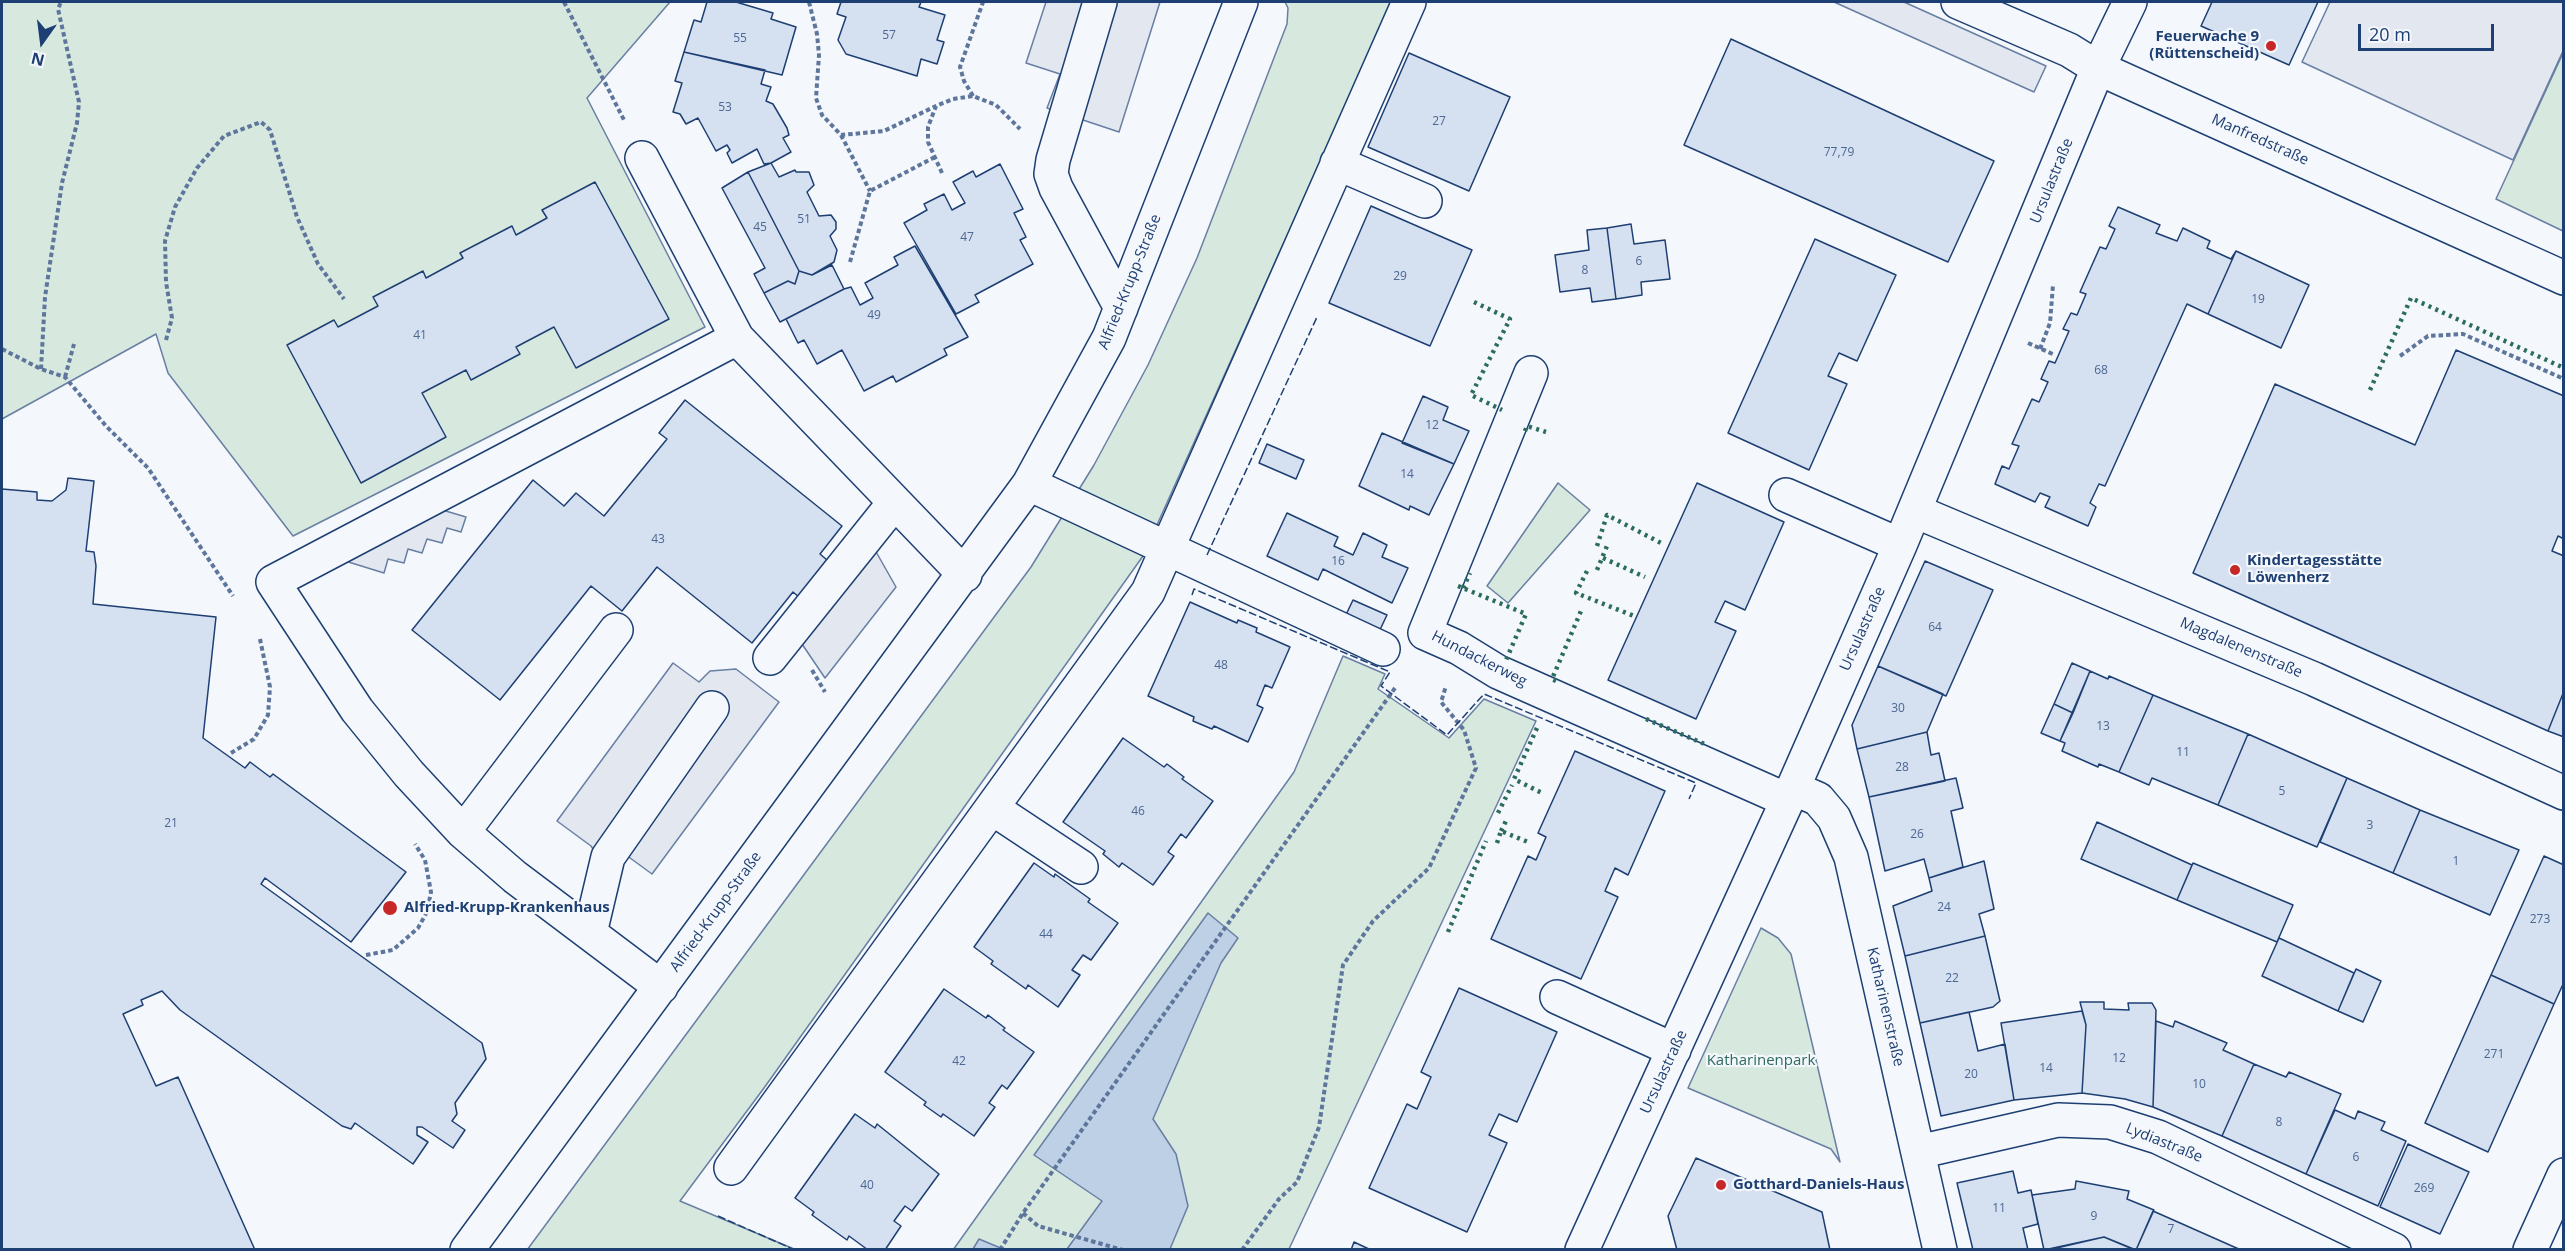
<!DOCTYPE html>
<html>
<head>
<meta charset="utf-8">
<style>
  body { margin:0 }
  #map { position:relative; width:2565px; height:1251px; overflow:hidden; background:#f4f7fb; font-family:"Open Sans",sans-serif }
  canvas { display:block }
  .frame { position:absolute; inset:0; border:3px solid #1d3f73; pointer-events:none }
  .north { position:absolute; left:12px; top:12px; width:60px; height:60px; -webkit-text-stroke:4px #f4f7fb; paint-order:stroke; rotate:194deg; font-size:16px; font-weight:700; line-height:24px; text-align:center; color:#1d3f73 }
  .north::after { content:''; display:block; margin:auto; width:21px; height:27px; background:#1d3f73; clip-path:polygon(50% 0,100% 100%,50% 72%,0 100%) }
  .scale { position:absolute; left:2358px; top:24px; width:136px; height:27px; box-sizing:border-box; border:3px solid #1d3f73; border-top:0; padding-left:8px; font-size:18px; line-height:21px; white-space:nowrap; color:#1d3f73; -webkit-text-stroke:4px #f4f7fb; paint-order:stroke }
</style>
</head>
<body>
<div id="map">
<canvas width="2565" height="1251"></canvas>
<div class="frame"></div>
<div class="north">N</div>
<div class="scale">20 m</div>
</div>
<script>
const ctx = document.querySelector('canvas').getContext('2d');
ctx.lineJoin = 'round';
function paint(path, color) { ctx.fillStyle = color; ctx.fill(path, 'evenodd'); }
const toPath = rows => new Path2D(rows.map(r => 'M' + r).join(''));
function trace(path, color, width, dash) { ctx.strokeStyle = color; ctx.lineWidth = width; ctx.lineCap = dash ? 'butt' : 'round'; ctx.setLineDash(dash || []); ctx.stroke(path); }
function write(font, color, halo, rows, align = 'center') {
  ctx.font = font + ' "Open Sans",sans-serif'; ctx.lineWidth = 4.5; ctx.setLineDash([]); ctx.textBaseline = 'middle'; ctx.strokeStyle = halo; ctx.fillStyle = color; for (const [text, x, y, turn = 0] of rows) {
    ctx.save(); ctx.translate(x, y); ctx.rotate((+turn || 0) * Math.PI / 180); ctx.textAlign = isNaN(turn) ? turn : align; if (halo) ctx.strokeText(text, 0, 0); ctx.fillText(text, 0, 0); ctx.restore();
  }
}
const green = toPath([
  [2,2,670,2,587,98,705,327,293,536,168,373,156,334,2,419,2,2],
  [1285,2,1392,2,1143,556,764,1088,680,1201,794,1249,527,1250,1031,567,1094,465,1148,365,1197,258,1287,24,1288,8,1285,2],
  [2563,53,2563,231,2496,199,2563,53],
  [1558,483,1590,510,1508,603,1487,586,1558,483],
  [1343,656,1385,674,1378,689,1449,738,1484,699,1536,721,1289,1249,953,1250,1294,772,1343,656],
  [1761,928,1778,938,1791,954,1840,1162,1831,1149,1688,1088,1761,928]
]);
const parking = toPath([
  [1046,2,1160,2,1119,132,1047,108,1060,74,1026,63,1046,2],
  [1834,2,1904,2,2046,66,2034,92,1834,2],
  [2330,2,2563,2,2563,51,2513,160,2302,62,2330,2],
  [439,509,466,517,461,532,447,528,442,543,427,539,422,553,408,549,404,563,388,559,384,573,342,560,439,509],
  [875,550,896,587,825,678,802,644,875,550],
  [673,663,699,682,710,671,736,669,779,702,652,874,626,855,597,855,591,846,557,821,673,663]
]);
const water = toPath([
  [1208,913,1238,938,1221,963,1153,1119,1176,1154,1188,1206,1170,1249,1067,1249,1102,1201,1034,1155,1208,913],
  [979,1239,1003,1249,973,1249,979,1239]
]);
const building = toPath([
  [707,2,736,2,773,13,771,19,796,27,782,75,684,52,694,20,701,22,707,2],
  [841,2,921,2,919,7,945,15,937,40,944,42,937,64,921,59,917,76,846,54,838,40,846,17,837,14,841,2],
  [2212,2,2318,2,2289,65,2201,26,2212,2],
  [1731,39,1994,161,1948,262,1684,145,1731,39],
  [684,52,765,70,761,84,771,87,766,101,773,104,787,128,789,135,783,138,791,152,771,163,764,164,757,149,732,163,727,153,730,150,727,145,716,151,698,118,686,124,680,114,673,112,682,83,675,81,684,52],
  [1409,53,1510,97,1469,191,1368,147,1409,53],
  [771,163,779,177,795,170,796,172,809,172,814,185,807,192,819,216,831,215,836,222,836,229,830,236,837,250,834,262,812,275,799,271,748,172,771,163],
  [1000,164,1023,209,1014,213,1026,237,1020,240,1033,264,975,295,979,302,956,314,904,223,927,210,924,204,944,194,952,210,965,203,953,182,973,171,976,177,1000,164],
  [748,172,799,271,795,284,788,281,764,293,754,274,765,268,722,188,748,172],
  [595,182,669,319,576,368,554,327,516,347,520,354,471,380,466,370,422,393,446,437,361,483,287,345,334,320,338,327,378,306,373,297,423,271,426,278,463,258,460,253,512,226,516,235,547,218,542,210,595,182],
  [1371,206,1472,250,1430,346,1329,303,1371,206],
  [2118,207,2160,225,2156,233,2177,241,2183,228,2210,241,2207,248,2231,259,2236,251,2208,314,2187,304,2105,486,2099,484,2090,503,2096,507,2088,526,2045,507,2050,497,2040,493,2035,502,1995,484,2002,466,2009,469,2019,446,2012,444,2032,399,2039,402,2048,382,2041,379,2049,361,2055,363,2069,331,2063,329,2071,313,2077,315,2086,294,2080,292,2100,247,2106,249,2115,229,2109,226,2118,207],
  [1631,224,1634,244,1665,240,1670,279,1641,282,1642,295,1616,299,1607,228,1631,224],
  [1607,228,1616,299,1592,302,1590,288,1560,292,1555,255,1589,250,1587,230,1607,228],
  [1815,239,1896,275,1857,361,1839,353,1828,376,1847,384,1809,470,1728,433,1815,239],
  [915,246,968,337,944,349,947,355,896,382,893,376,864,391,842,350,817,364,804,340,798,343,786,319,844,289,851,287,860,305,873,298,865,283,898,265,894,257,915,246],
  [2236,251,2309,285,2281,348,2208,314,2236,251],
  [832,265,844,289,780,322,764,293,788,281,795,284,799,271,812,275,832,265],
  [2456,350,2564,396,2564,539,2558,536,2552,551,2564,556,2564,691,2548,731,2193,573,2275,384,2415,445,2456,350],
  [1423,396,1448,407,1443,420,1469,431,1454,464,1402,443,1423,396],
  [685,400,842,526,820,554,827,560,799,597,793,592,752,643,657,567,622,611,591,586,500,700,412,630,533,480,564,506,576,493,604,516,667,439,659,433,685,400],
  [1382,433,1454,464,1429,515,1410,506,1409,510,1359,486,1382,433],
  [1267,444,1304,460,1296,479,1259,463,1267,444],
  [68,478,94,481,86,551,94,552,96,566,93,604,216,617,203,738,245,768,250,762,270,777,273,774,406,872,351,942,265,878,261,884,482,1043,486,1059,455,1103,457,1114,452,1121,465,1130,453,1148,422,1127,417,1127,417,1135,428,1142,413,1164,355,1123,351,1129,342,1126,180,1010,162,991,141,1000,143,1005,123,1014,156,1086,178,1077,255,1250,2,1250,2,489,37,492,37,500,52,501,66,490,68,478],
  [1697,483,1784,522,1745,610,1725,601,1715,622,1736,631,1696,719,1608,680,1697,483],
  [1287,513,1338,537,1334,546,1353,555,1363,533,1387,545,1382,557,1408,568,1392,603,1323,569,1318,580,1267,556,1287,513],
  [1925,561,1993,590,1946,696,1878,666,1925,561],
  [1353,600,1387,615,1377,636,1343,621,1353,600],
  [1190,602,1237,623,1238,620,1257,628,1256,632,1290,647,1272,688,1265,685,1257,705,1263,708,1248,742,1214,726,1212,729,1193,721,1194,717,1148,696,1190,602],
  [2072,663,2090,671,2073,713,2054,704,2072,663],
  [1878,666,1943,694,1927,732,1857,749,1852,725,1878,666],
  [2090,671,2108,679,2109,676,2153,695,2119,772,2099,764,2098,767,2062,751,2065,743,2060,741,2090,671],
  [2564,691,2564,737,2548,731,2564,691],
  [2153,695,2248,734,2218,805,2152,778,2149,785,2119,772,2153,695],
  [2054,704,2073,713,2060,741,2041,733,2054,704],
  [1927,732,1931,755,1939,753,1945,781,1869,797,1857,749,1927,732],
  [2248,734,2347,778,2317,847,2218,805,2248,734],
  [1123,738,1164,767,1167,764,1184,777,1182,779,1213,801,1186,838,1181,834,1168,852,1174,856,1153,885,1122,863,1119,867,1103,854,1105,851,1063,822,1123,738],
  [1575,751,1665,791,1628,875,1615,868,1605,891,1618,897,1581,979,1491,939,1528,856,1536,860,1546,837,1538,833,1575,751],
  [1956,778,1963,808,1951,811,1963,867,1929,878,1924,859,1885,871,1869,797,1956,778],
  [2347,778,2420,810,2393,873,2320,842,2347,778],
  [2420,810,2519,850,2490,915,2393,873,2420,810],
  [2097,822,2192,865,2177,900,2081,859,2097,822],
  [2544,856,2564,865,2564,982,2554,1004,2491,975,2544,856],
  [1984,861,1994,909,1979,914,1985,936,1905,956,1893,906,1932,891,1929,878,1984,861],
  [1034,863,1054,877,1055,874,1090,899,1088,902,1118,923,1091,960,1083,955,1072,970,1080,975,1058,1007,1028,985,1026,989,991,964,993,961,974,947,1034,863],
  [2193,863,2293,905,2277,942,2177,900,2193,863],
  [1985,936,2000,1001,1993,1007,1920,1023,1905,956,1985,936],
  [2279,938,2354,973,2338,1011,2262,976,2279,938],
  [2356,969,2381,981,2363,1022,2338,1011,2356,969],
  [2491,975,2554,1004,2488,1152,2425,1123,2491,975],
  [1459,988,1557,1032,1517,1122,1499,1114,1489,1135,1507,1143,1467,1232,1369,1188,1407,1104,1417,1109,1431,1077,1421,1072,1459,988],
  [944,989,986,1018,988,1015,1005,1028,1003,1030,1034,1052,1007,1089,1002,1085,989,1103,995,1107,974,1136,943,1114,941,1117,924,1105,926,1102,885,1072,944,989],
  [2080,1002,2104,1002,2104,1009,2129,1010,2128,1003,2152,1003,2156,1010,2153,1107,2125,1099,2082,1093,2086,1025,2080,1002],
  [2082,1011,2086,1025,2082,1093,2014,1100,2001,1023,2082,1011],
  [1969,1012,1978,1051,2005,1044,2014,1100,1941,1116,1920,1023,1969,1012],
  [2156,1021,2173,1027,2175,1021,2227,1043,2223,1050,2254,1064,2222,1136,2153,1107,2156,1021],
  [2254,1064,2286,1077,2289,1072,2341,1094,2306,1174,2222,1136,2254,1064],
  [2335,1110,2355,1119,2358,1111,2385,1122,2381,1130,2406,1141,2378,1206,2306,1174,2335,1110],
  [855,1114,875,1128,877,1124,939,1174,912,1211,905,1206,894,1221,901,1226,885,1250,868,1250,849,1236,847,1240,812,1215,814,1212,795,1198,855,1114],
  [2408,1144,2469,1172,2440,1234,2380,1207,2408,1144],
  [1696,1158,1822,1212,1830,1250,1677,1250,1668,1216,1696,1158],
  [2013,1171,2018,1193,2031,1190,2038,1224,2023,1228,2028,1250,1973,1250,1957,1183,2013,1171],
  [2076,1181,2129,1191,2127,1199,2154,1210,2136,1250,2104,1237,2044,1250,2032,1195,2075,1189,2076,1181],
  [2153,1211,2241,1250,2136,1250,2153,1211],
  [2104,1237,2135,1250,2048,1250,2104,1237],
  [1354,1242,1371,1250,1351,1250,1354,1242]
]);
const path = toPath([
  [564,2,625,122],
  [809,2,817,34,819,55,816,98,822,115,841,135,884,131,936,106],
  [973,96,964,81,960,67,983,2],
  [841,135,870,191],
  [942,173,928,142,928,127,936,106,953,99,973,96,996,105,1020,129],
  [850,262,870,191,935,157],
  [166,340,172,318,166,282,165,241,175,207,197,168,224,136,261,122,270,130,297,217,318,264,344,299],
  [2028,343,2055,355],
  [2,349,41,369,65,377,106,426,148,468,233,596],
  [2040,349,2050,323,2053,285],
  [2400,356,2428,336,2463,334,2564,379],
  [41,369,45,297,62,183,77,123,79,102,58,9,61,2],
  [65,377,74,344],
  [812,670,825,692],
  [231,753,254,739,268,715,270,687,260,639],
  [366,955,393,950,418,928,427,912,431,892,425,860,415,844],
  [1023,1213,1038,1226,1123,1250],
  [1000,1250,1023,1213,1395,688],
  [1242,1250,1279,1199,1297,1182,1319,1127,1343,965,1373,921,1429,868,1476,768,1464,730,1441,702,1446,686]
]);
const minor = toPath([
  [1100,2,1053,160,1051,174,1056,188,1121,308],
  [1958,2,2069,50,2098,68,2564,278],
  [642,158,737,338,965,575],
  [1337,163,1425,201],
  [1531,373,1425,633,1459,648,1498,672,1787,800],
  [1029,484,1383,649],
  [1786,495,1900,545],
  [1915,511,2314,679,2564,793],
  [770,658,894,503],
  [1793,788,1818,799,1834,818,1851,857,1940,1250],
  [992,808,1081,867],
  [463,832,616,630],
  [590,933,608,857,712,708],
  [661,987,515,877,463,832,409,774,357,710,273,582,737,338],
  [1557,997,1674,1050],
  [1918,1152,2058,1120,2110,1122,2158,1137,2394,1250],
  [731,1168,1148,592,1409,2],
  [467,1250,1029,484,1109,338,1241,2],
  [1582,1250,1793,788,1900,545,2098,68,2130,2],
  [2530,1250,2564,1175]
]);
const hedge = toPath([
  [1474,302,1510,319,1471,395,1502,410],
  [2370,390,2411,298,2564,368],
  [1525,431,1527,426,1546,432],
  [1597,546,1607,515,1663,544],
  [1603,558,1645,577],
  [1597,570,1607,546],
  [1587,571,1576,593,1634,616],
  [1458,586,1526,614,1506,660],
  [1463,588,1470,573],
  [1556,681,1552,679,1581,611],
  [1646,719,1707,745],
  [1537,728,1514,779,1544,794],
  [1498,813,1512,785],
  [1501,831,1507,819],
  [1497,843,1501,831,1528,842],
  [1448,932,1486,841]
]);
const fence = toPath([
  [1207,555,1317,317],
  [1192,595,1194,589,1390,672,1381,686,1447,735,1484,694,1696,783,1689,799],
  [718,1216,795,1250]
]);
const markers = [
  [2271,46,6,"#c62828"],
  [2235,570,6,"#c62828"],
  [390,908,8,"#c62828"],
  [1721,1185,6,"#c62828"]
];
const numberNames = [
  ["57",889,36],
  ["55",740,39],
  ["53",725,108],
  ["27",1439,122],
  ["77,79",1839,153],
  ["51",804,220],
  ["45",760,228],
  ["47",967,238],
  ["6",1639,262],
  ["8",1585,271],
  ["29",1400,277],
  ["19",2258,300],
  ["49",874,316],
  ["41",420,336],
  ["68",2101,371],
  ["12",1432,426],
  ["14",1407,475],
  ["43",658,540],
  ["16",1338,562],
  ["64",1935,628],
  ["48",1221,666],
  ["30",1898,709],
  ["13",2103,727],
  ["11",2183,753],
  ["28",1902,768],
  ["5",2282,792],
  ["46",1138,812],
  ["21",171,824],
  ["3",2370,826],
  ["26",1917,835],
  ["1",2456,862],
  ["24",1944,908],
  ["273",2540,920],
  ["44",1046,935],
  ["22",1952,979],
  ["271",2494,1055],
  ["12",2119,1059],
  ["42",959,1062],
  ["14",2046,1069],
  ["20",1971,1075],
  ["10",2199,1085],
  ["8",2279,1123],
  ["6",2356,1158],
  ["40",867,1186],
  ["269",2424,1189],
  ["11",1999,1209],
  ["9",2094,1217],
  ["7",2171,1230]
];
const poiNames = [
  ["Feuerwache 9",2259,37,"right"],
  ["(Rüttenscheid)",2259,54,"right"],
  ["Kindertagesstätte",2247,561],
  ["Löwenherz",2247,578],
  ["Alfried-Krupp-Krankenhaus",404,908],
  ["Gotthard-Daniels-Haus",1733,1185]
];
const streetNames = [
  ["Manfredstraße",2260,140,24],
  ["Ursulastraße",2052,181,-68],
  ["Alfried-Krupp-Straße",1130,282,-68],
  ["Ursulastraße",1863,629,-66],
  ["Magdalenenstraße",2241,648,23],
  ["Hundackerweg",1479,659,27],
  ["Alfried-Krupp-Straße",716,912,-54],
  ["Katharinenstraße",1885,1007,77],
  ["Ursulastraße",1664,1072,-65],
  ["Lydiastraße",2164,1143,22]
];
const parkNames = [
  ["Katharinenpark",1761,1061]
];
paint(green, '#d7e8df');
trace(green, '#687fa3', 1.5);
paint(parking, '#e3e8f0');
trace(parking, '#687fa3', 1.5);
paint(water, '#bed0e5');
trace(water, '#687fa3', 1.5);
paint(building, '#d5e0f0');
trace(building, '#1d3f73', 1.5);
trace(minor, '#1d3f73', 36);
trace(path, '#5e769c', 4, [4.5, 3]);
trace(minor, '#f4f7fb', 33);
trace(hedge, '#2c6c60', 4.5, [3, 4.5]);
trace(fence, '#1d3f73', 1.5, [8, 3]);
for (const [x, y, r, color] of markers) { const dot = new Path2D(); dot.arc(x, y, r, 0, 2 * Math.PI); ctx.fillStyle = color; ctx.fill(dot); trace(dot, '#f4f7fb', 2); }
write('12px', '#4b6792', null, numberNames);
write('bold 15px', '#1d3f73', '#f4f7fb', poiNames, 'left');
write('15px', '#1d3f73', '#f4f7fb', streetNames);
write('15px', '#2c6c60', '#f4f7fb', parkNames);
</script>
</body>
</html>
